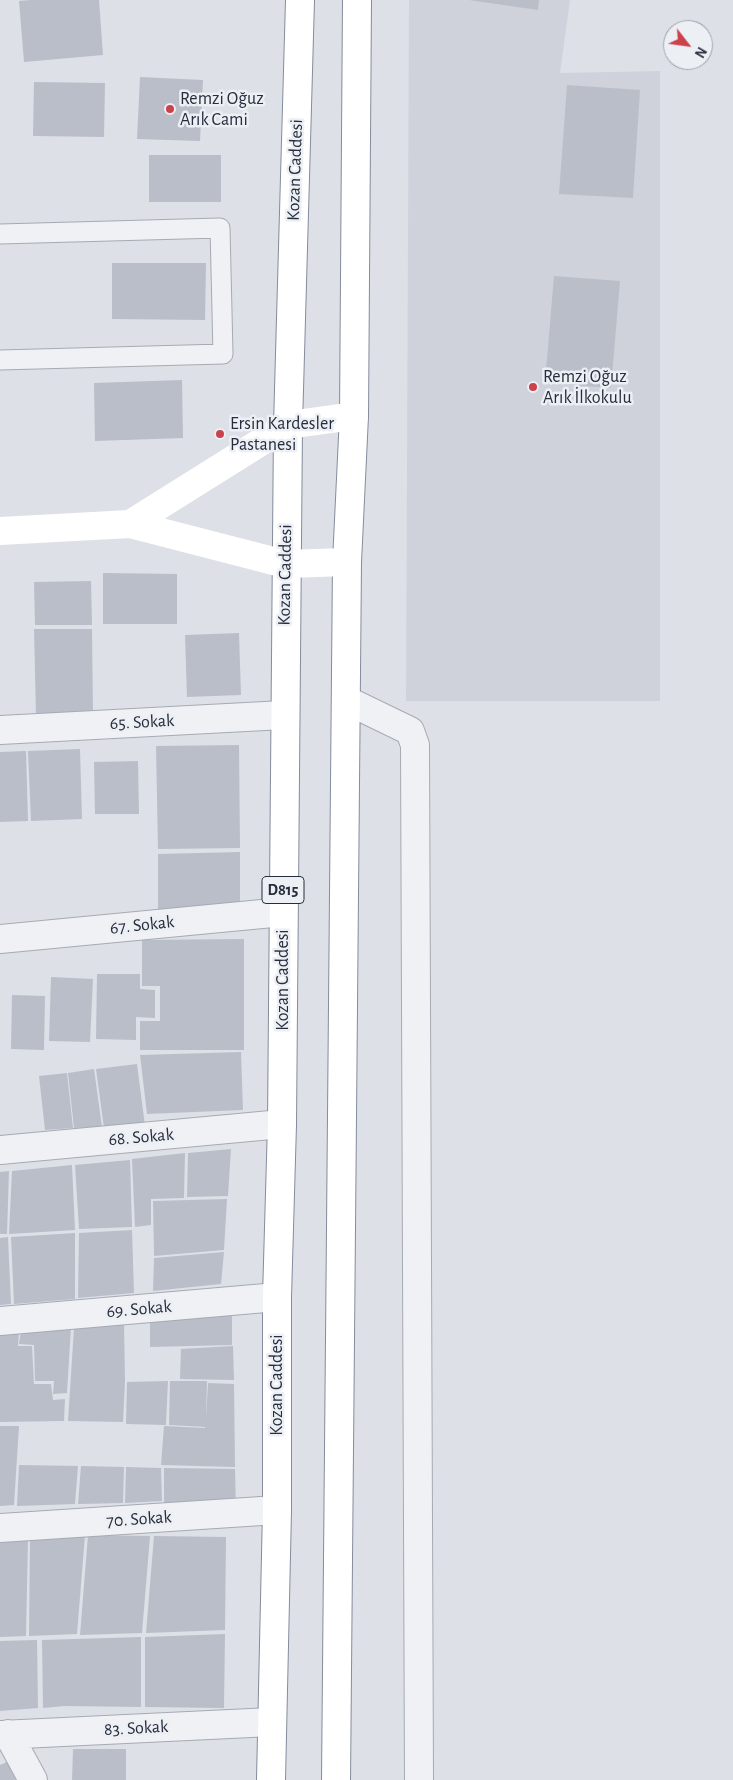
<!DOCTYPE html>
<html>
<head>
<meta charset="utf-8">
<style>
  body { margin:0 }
  #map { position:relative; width:733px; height:1780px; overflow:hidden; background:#dde0e6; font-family:"Alegreya Sans",sans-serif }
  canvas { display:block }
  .north { position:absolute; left:663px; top:20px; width:50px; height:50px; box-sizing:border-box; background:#eceff4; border:1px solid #9da1aa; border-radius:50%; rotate:120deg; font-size:14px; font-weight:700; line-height:20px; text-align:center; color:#262d3c }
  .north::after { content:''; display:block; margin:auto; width:18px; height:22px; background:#cb424c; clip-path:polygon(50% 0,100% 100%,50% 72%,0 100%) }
</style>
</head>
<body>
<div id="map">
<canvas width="733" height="1780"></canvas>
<div class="north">N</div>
</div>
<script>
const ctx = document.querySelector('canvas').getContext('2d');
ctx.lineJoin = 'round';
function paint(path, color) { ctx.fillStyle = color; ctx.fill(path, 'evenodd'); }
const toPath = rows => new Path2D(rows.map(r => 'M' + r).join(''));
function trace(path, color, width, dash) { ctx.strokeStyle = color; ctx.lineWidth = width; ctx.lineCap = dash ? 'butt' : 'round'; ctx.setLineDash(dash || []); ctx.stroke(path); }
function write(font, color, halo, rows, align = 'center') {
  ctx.font = font + ' "Alegreya Sans",sans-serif'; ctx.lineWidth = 5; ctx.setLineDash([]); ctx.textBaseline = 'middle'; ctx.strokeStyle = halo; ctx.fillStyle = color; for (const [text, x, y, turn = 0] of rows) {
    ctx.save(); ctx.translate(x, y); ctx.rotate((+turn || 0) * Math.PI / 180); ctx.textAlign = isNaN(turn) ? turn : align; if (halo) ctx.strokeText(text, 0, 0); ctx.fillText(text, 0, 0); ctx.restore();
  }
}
const built = toPath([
  [409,0,570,0,560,73,660,71,660,701,406,701]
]);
const building = toPath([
  [30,0,99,0,103,55,24,62,19,1],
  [469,0,539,0,538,10],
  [140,77,203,80,200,141,137,139],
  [34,82,105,83,104,137,33,136],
  [567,85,640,90,633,198,559,194],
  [149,155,221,155,221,202,149,202],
  [112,263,206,263,205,320,112,319],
  [554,276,620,281,611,388,545,383],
  [182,380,183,438,95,441,94,383],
  [103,573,177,574,177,624,103,624],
  [91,581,92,625,35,625,34,582],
  [34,629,92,629,93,714,36,715],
  [239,633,241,695,187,697,185,635],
  [239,745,240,848,158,849,156,746],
  [80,749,82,819,31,821,28,751],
  [26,751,28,821,0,822,0,752],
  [138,761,139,814,95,814,94,762],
  [240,852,240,911,158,912,158,854],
  [244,939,244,1050,140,1050,140,1021,160,1021,160,986,142,986,142,940],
  [97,974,140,974,140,989,155,990,155,1018,136,1017,136,1040,96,1039],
  [51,977,93,979,90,1042,49,1041],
  [12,995,45,996,44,1050,11,1049],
  [241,1052,243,1110,147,1114,140,1055],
  [137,1064,145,1126,104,1128,96,1069],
  [94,1069,102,1127,74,1128,68,1073],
  [67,1073,73,1128,45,1130,39,1076],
  [231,1149,228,1196,187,1197,188,1153],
  [185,1153,184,1198,151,1199,151,1225,135,1227,132,1159],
  [130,1160,132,1227,79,1229,75,1165],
  [72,1165,75,1230,9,1234,12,1171],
  [9,1171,7,1234,0,1234,0,1172],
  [227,1199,224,1250,154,1256,153,1201],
  [132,1230,134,1293,78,1298,79,1233],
  [75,1233,75,1299,14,1304,11,1237],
  [8,1237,11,1304,0,1305,0,1238],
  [224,1252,221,1284,153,1291,154,1258],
  [232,1313,232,1345,150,1347,150,1318],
  [124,1324,125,1381,123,1422,68,1421,74,1328],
  [71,1327,67,1393,53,1394,54,1381,35,1381,34,1345,19,1344,21,1331],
  [19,1333,18,1346,32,1346,34,1384,51,1384,53,1400,65,1399,64,1421,0,1422,0,1334],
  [233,1346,234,1380,180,1379,181,1349],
  [168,1381,166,1425,126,1424,127,1382],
  [170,1381,207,1381,206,1420,208,1383,234,1384,235,1467,161,1465,164,1426,205,1428,205,1427,169,1425],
  [0,1426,19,1426,14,1505,0,1506],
  [19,1465,78,1466,75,1504,17,1506],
  [81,1466,124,1467,123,1503,78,1504],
  [126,1467,161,1468,162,1501,125,1503],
  [164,1468,235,1469,236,1509,167,1514,164,1502],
  [85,1535,77,1634,29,1636,30,1539],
  [88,1535,150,1536,142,1633,80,1635],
  [154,1536,226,1537,225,1630,146,1633],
  [28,1539,26,1636,0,1637,0,1541],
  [225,1634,224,1708,145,1707,145,1637],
  [141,1637,141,1707,64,1706,43,1708,42,1640],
  [37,1640,38,1708,0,1711,0,1641],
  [73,1749,126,1749,126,1780,72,1780],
  [7,1762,16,1780,0,1780,0,1765]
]);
const service = toPath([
  [0,234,220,228,223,354,0,360]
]);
const minor = toPath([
  [346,700,410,731,415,745,419,1780],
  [0,730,284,715],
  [0,939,283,912],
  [0,1150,282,1124],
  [0,1321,277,1297],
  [0,1528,277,1510],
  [8,1734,33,1780],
  [0,1735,272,1722]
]);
const secondary = toPath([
  [130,524,288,425,354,416],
  [0,531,130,524,285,564,347,562]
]);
const trunk = toPath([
  [271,1780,277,1510,277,1297,282,1124,288,425,300,0],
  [336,1780,347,562,354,416,357,0]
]);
const markers = [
  [170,109,5,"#cb424c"],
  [533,387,5,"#cb424c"],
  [220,434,5,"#cb424c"]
];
const shields = [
  [283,890,42]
];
const shieldNames = [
  ["D815",283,890]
];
const poiNames = [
  ["Remzi Oğuz",180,99],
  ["Arık Cami",180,120],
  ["Remzi Oğuz",543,377],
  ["Arık İlkokulu",543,398],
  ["Ersin Kardesler",230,424],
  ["Pastanesi",230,445]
];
const streetNames = [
  ["Kozan Caddesi",295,170,-88],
  ["Kozan Caddesi",285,575,-89],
  ["65. Sokak",142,722,-3],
  ["67. Sokak",142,925,-6],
  ["Kozan Caddesi",283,980,-90],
  ["68. Sokak",141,1137,-5],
  ["69. Sokak",139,1309,-5],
  ["Kozan Caddesi",277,1385,-90],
  ["70. Sokak",139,1519,-4],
  ["83. Sokak",136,1728,-3]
];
paint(built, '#cfd2db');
paint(building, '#babec9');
trace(service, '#a6aab3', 21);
trace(minor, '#a6aab3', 30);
trace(trunk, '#848c9d', 30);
trace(service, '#eff1f5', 19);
trace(minor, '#eff1f5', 28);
trace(secondary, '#fff', 28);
trace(trunk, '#fff', 28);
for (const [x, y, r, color] of markers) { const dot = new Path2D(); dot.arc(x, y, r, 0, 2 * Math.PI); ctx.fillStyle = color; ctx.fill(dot); trace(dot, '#eceff4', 2); }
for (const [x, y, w] of shields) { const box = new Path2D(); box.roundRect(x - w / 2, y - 13.5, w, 27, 4); ctx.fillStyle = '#eceff4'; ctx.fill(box); trace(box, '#262d3c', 1); }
write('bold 16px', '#262d3c', null, shieldNames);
write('18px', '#262d3c', '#eceff4', poiNames, 'left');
write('18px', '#262d3c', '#eceff4', streetNames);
</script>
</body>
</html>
